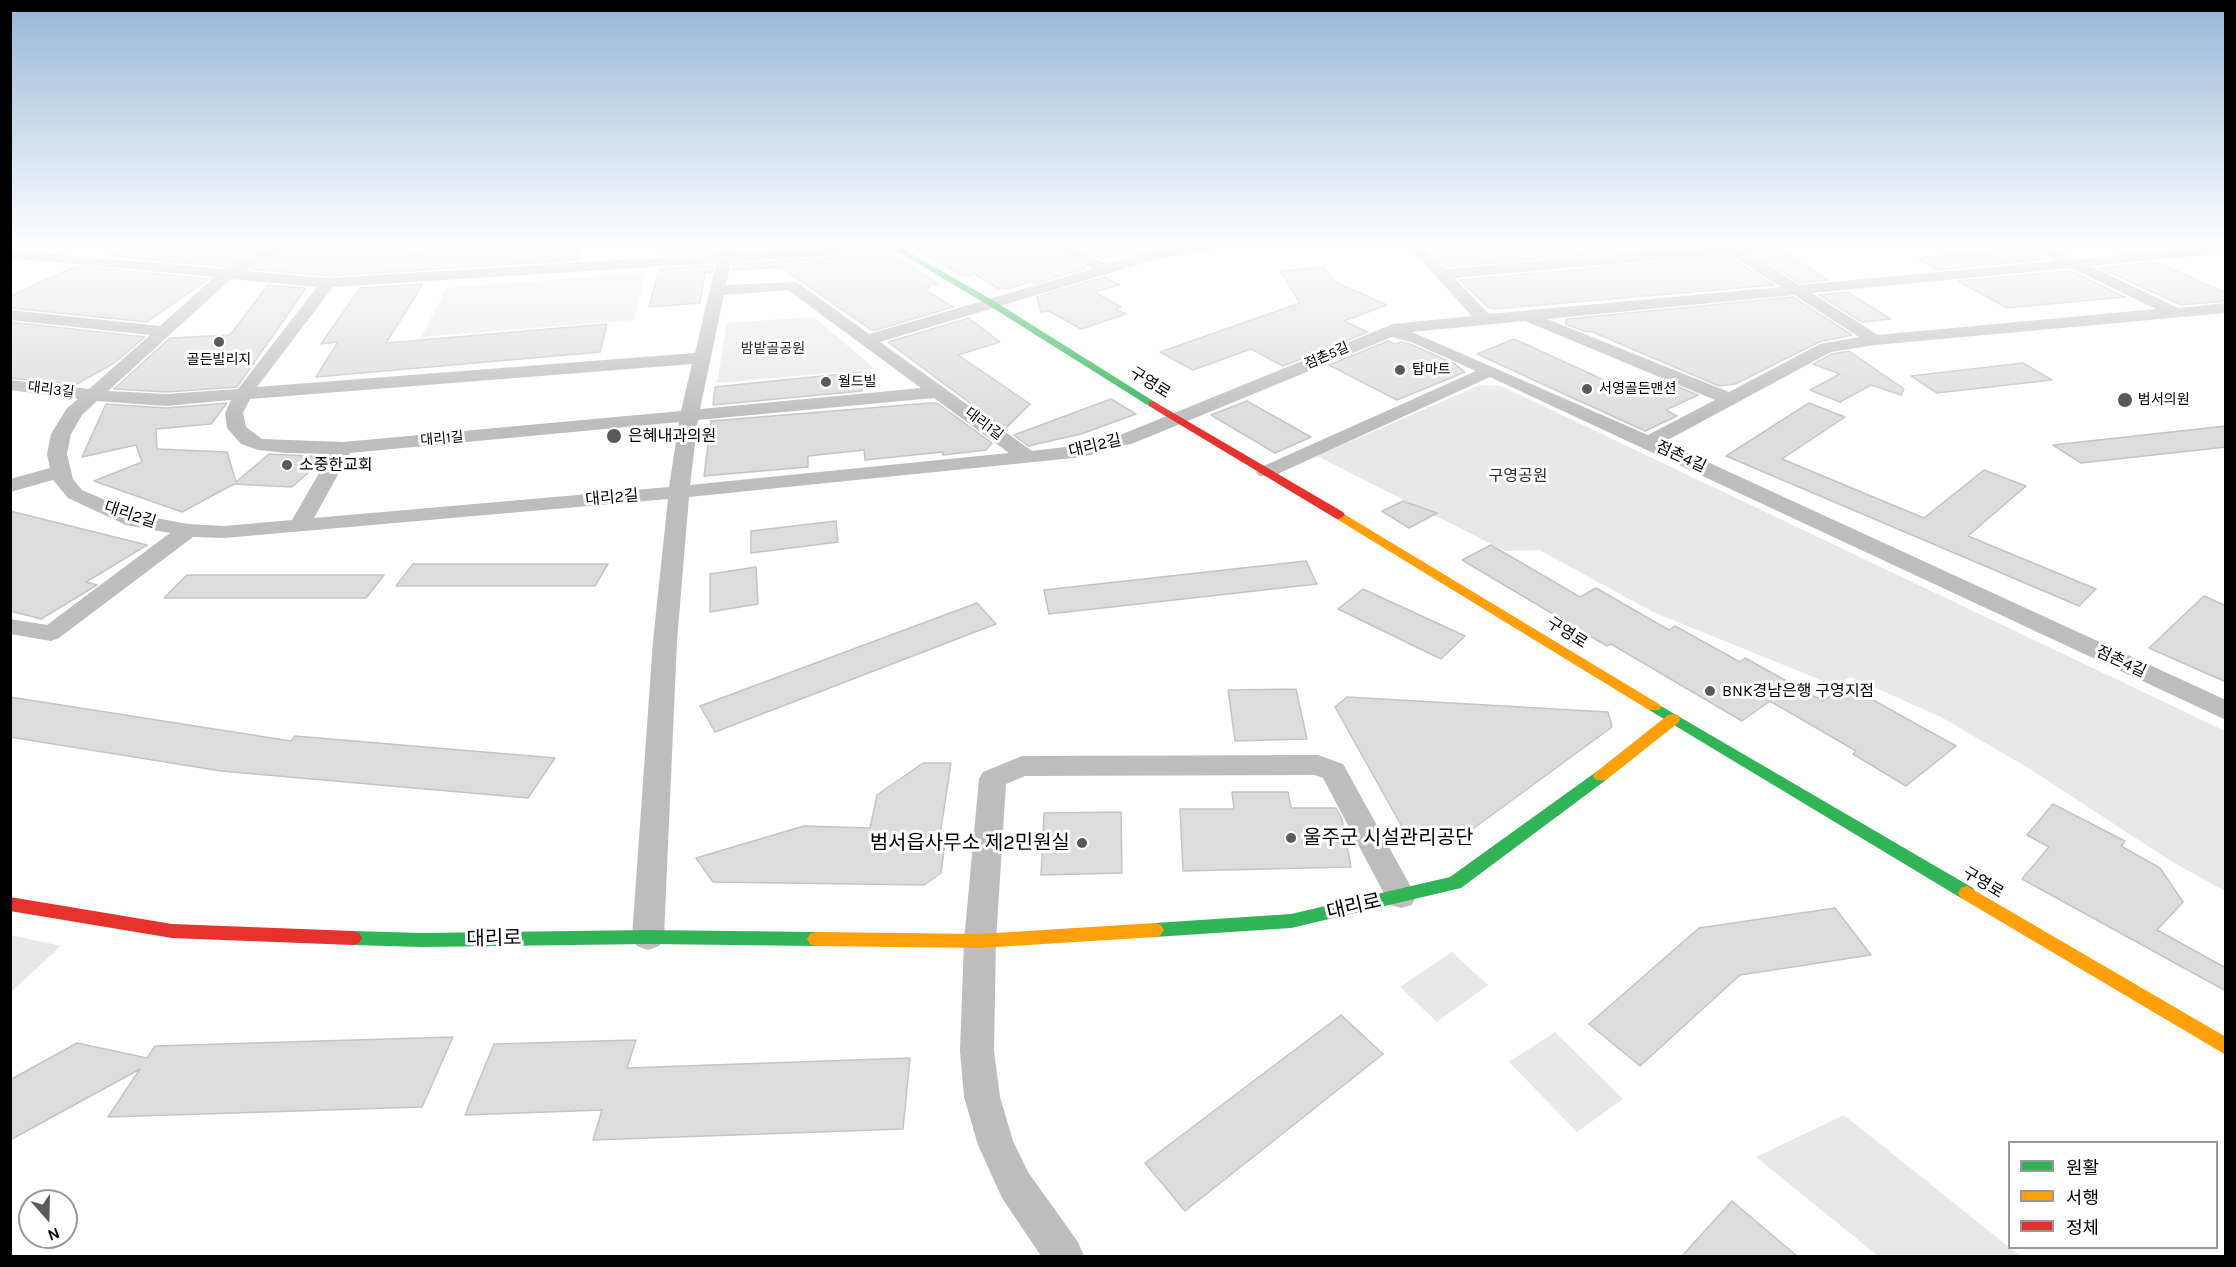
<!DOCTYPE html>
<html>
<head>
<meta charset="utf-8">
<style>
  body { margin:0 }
  #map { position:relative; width:2236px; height:1267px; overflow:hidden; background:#fff; font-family:Karla,"Noto Sans KR",sans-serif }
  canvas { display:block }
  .frame { position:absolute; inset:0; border:12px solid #000; pointer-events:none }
  .legend { position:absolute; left:2008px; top:1141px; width:210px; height:108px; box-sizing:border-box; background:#fff; border:2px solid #999; margin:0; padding:8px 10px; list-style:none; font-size:18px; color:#000 }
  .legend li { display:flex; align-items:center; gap:12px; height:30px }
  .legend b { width:30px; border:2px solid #999 }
  .north { position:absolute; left:18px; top:1189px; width:60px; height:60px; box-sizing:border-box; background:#fff; border:2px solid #999; border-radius:50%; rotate:160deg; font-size:16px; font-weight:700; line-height:24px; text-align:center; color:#000 }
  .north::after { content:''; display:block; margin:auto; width:21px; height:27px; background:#595959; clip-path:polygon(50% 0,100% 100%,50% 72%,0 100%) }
</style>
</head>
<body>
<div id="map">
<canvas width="2236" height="1267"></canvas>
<div class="frame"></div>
<ul class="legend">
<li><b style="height:8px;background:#30b455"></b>원활</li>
<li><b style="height:8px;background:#ff9f0a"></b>서행</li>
<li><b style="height:8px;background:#e5322d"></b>정체</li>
</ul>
<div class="north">N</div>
</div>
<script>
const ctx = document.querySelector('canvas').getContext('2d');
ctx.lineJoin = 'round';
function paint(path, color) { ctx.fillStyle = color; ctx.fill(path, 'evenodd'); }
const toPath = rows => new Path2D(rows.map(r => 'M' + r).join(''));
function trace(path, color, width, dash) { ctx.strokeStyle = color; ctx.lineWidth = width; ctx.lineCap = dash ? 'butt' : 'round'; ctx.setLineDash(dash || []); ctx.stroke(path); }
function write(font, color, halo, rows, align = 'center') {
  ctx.font = font + ' Karla,"Noto Sans KR",sans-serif'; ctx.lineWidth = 6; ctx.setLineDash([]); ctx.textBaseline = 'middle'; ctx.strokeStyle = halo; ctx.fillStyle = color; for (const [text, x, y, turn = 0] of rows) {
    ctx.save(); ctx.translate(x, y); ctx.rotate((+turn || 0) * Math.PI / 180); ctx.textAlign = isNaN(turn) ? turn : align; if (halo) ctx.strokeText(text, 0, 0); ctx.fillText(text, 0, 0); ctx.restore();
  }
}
const green = toPath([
  [645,273,634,320,421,337,447,288],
  [814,317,875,369,717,383,727,323],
  [1480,385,1501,386,2225,731,2225,891,2169,860,2030,769,1941,717,1851,677,1833,685,1653,612,1539,550,1505,551,1317,456],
  [11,935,61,946,11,992,10,935],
  [1452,952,1488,985,1437,1022,1400,987],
  [1555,1032,1623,1099,1577,1132,1509,1062],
  [1844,1115,2010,1248,2021,1256,1878,1256,1756,1157]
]);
const building = toPath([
  [121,246,266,246,226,267,109,256,121,251,121,246],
  [290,246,358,246,427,253,429,250,459,246,577,246,578,260,328,276,252,269,290,246],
  [687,246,718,246,716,252,663,255,665,247,687,246],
  [910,246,1049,246,1086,268,1034,284,1033,281,1008,289,997,288,975,274,965,277,910,246],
  [1074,246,1130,246,1130,251,1103,259,1074,246],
  [1433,246,1693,246,1446,267,1436,257,1444,256,1433,246],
  [1775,247,1828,280,1800,283,1754,254,1766,252,1775,247],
  [2027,248,2041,255,2039,260,1938,270,1917,258,2027,248],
  [890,254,939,284,927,285,930,287,924,289,953,307,873,331,780,267,732,270,733,264,890,254],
  [1728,256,1774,285,1493,309,1488,307,1459,280,1728,256],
  [2157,262,2226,293,2226,301,2181,305,2100,268,2157,262],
  [713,265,712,272,705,272,700,303,649,307,659,269,713,265],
  [77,266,209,279,147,322,10,308,10,296,77,266],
  [1324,267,1333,281,1387,305,1344,321,1368,332,1283,366,1251,349,1193,370,1160,352,1300,303,1280,271,1324,267],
  [2071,271,2125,297,2007,308,1958,281,2071,271],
  [1104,277,1119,285,1095,292,1121,307,1116,309,1126,314,1081,329,1049,311,1041,312,1037,297,1104,277],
  [423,284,386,343,607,324,600,352,316,377,338,342,321,344,360,288,423,284],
  [268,285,306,288,237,387,166,392,114,389,170,338,230,335,268,285],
  [1847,292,1891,319,1862,322,1819,295,1847,292],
  [1793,297,1852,335,1819,342,1735,384,1719,386,1590,331,1587,332,1565,324,1567,319,1793,297],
  [969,318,1000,342,958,355,1030,404,1005,429,888,342,969,318],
  [10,322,145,337,114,363,75,385,57,383,10,378,10,322],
  [1514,339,1637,395,1666,382,1698,395,1666,410,1677,416,1645,431,1477,354,1514,339],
  [1388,341,1394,344,1401,342,1410,344,1455,364,1465,372,1397,400,1329,365,1388,341],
  [1849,351,1904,389,1901,395,1871,385,1840,402,1810,390,1840,374,1813,364,1832,354,1849,351],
  [2023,363,2052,380,1937,393,1911,376,2023,363],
  [861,372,862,391,713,405,715,387,861,372],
  [1111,399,1136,414,1081,434,1028,446,1014,435,1111,399],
  [1247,401,1311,437,1275,453,1211,415,1247,401],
  [227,403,211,424,156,429,157,449,227,452,236,482,269,454,326,457,292,487,234,484,182,512,94,481,142,462,136,445,82,457,106,404,166,408,227,403],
  [930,403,937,403,992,443,986,450,943,455,943,452,865,460,864,450,808,456,808,467,704,476,711,421,930,403],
  [1809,403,1845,417,1782,459,1924,518,1984,470,2026,486,1968,536,2096,589,2079,606,1726,456,1809,403],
  [2226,426,2226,447,2081,463,2053,445,2226,426],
  [1403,501,1437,513,1409,528,1382,511,1403,501],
  [10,511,147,545,86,582,97,585,41,619,10,611,10,511],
  [836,521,838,542,751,553,751,531,836,521],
  [1491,545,1580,597,1596,588,1669,630,1675,626,1740,662,1745,658,1823,701,1846,685,1956,746,1906,786,1853,754,1856,751,1770,701,1742,721,1611,644,1607,646,1462,560,1491,545],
  [1306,561,1317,584,1049,614,1044,590,1306,561],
  [413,564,608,564,595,586,396,586,413,564],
  [756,567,758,604,710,612,710,574,756,567],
  [187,575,384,575,366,598,164,598,187,575],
  [1363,589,1465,636,1441,659,1338,609,1363,589],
  [2204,596,2226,606,2226,682,2149,648,2204,596],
  [977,603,996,624,715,732,700,706,977,603],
  [1296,689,1307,739,1235,741,1228,690,1296,689],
  [10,697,291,741,295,736,555,758,528,798,221,771,10,737,10,697],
  [1347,697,1608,712,1612,727,1448,847,1410,841,1335,707,1347,697],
  [923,763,951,763,940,835,946,835,941,873,924,885,713,882,696,858,804,826,870,828,877,795,923,763],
  [1232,792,1288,792,1291,808,1336,808,1342,819,1351,867,1183,871,1180,809,1234,809,1232,792],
  [2053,804,2125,841,2121,846,2160,868,2183,902,2157,930,2226,968,2226,991,2022,879,2049,847,2027,835,2053,804],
  [1121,812,1122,873,1041,875,1044,813,1121,812],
  [1835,908,1871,955,1740,975,1640,1066,1589,1024,1699,928,1835,908],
  [1341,1015,1383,1054,1185,1211,1145,1163,1341,1015],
  [453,1037,422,1107,108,1117,140,1069,10,1140,10,1080,77,1043,147,1058,155,1046,453,1037],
  [636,1040,627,1068,910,1058,903,1129,593,1140,602,1110,465,1115,494,1044,636,1040],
  [1732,1201,1798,1257,1681,1257,1732,1201]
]);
const street = toPath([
  [270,246,288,246,245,271,328,278,718,254,720,246,734,246,733,253,843,246,900,246,899,250,894,251,731,262,726,285,797,282,869,334,1092,269,1051,246,1069,246,1107,264,1158,250,1184,246,1219,246,1212,250,1160,258,880,342,1032,451,1082,445,1120,435,1393,324,1472,316,1408,246,1423,246,1445,269,1717,246,1773,246,1766,250,1747,252,1799,285,2056,261,2030,246,2048,246,2076,259,2226,246,2226,253,2091,266,2178,308,2226,303,2226,313,1875,345,1831,352,1664,442,2226,700,2226,720,1490,377,1273,476,1259,476,1256,472,1259,468,1476,371,1411,342,1392,337,1134,443,1083,457,689,497,677,641,664,937,659,946,648,950,637,946,632,937,653,641,668,499,224,538,193,537,59,638,51,641,10,634,10,619,47,625,170,533,126,525,68,498,53,480,10,492,10,479,50,468,47,454,51,434,67,408,78,399,10,390,10,380,89,389,150,335,10,320,10,310,160,326,214,277,10,258,10,250,226,269,270,246],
  [1729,254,1781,287,1489,314,1454,278,1729,254],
  [716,263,695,353,257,387,333,287,716,263],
  [2071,268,2156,309,1878,335,1812,293,2071,268],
  [231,279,317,287,238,389,166,394,108,391,231,279],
  [788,290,921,388,700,409,724,295,788,290],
  [1794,295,1859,337,1820,344,1729,392,1547,319,1794,295],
  [1525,321,1715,400,1648,435,1412,332,1525,321],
  [692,364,681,411,343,442,262,439,246,427,243,413,250,399,692,364],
  [934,398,1009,453,690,485,698,420,934,398],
  [231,400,225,413,227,428,241,444,258,450,286,453,330,454,292,520,224,526,188,524,140,515,82,490,73,479,67,454,71,434,82,415,97,401,166,406,231,400],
  [679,422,669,487,314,518,350,453,679,422],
  [1318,755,1343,764,1416,896,1412,905,1401,908,1390,905,1323,778,1315,775,1025,776,1006,784,996,941,994,1051,1000,1097,1013,1141,1028,1172,1078,1242,1084,1256,1041,1256,1002,1198,978,1145,964,1097,960,1051,964,941,979,779,983,772,1022,756,1318,755]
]);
const fast = toPath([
  [888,246,898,246,994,301,1158,404,1157,406,1149,406,988,305,888,246],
  [1654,702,1973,888,1976,893,1973,898,1967,900,1961,898,1649,710,1647,707,1649,704,1654,702],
  [1601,770,1606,772,1609,776,1606,780,1461,888,1291,928,1155,937,1149,935,1146,930,1149,925,1155,923,1291,914,1450,877,1596,772,1601,770],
  [648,930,816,932,822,934,825,939,822,944,816,946,648,944,422,947,353,945,347,943,344,938,347,933,353,931,422,933,648,930]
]);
const slow = toPath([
  [1339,511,1659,704,1661,707,1659,710,1649,710,1335,518,1333,515,1339,511],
  [1673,714,1678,715,1680,719,1678,723,1606,780,1596,780,1593,776,1596,772,1668,715,1673,714],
  [1967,886,2226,1037,2226,1055,1961,898,1958,893,1961,888,1967,886],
  [1155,923,1161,925,1164,930,1161,935,1155,937,980,948,816,946,810,944,807,939,810,934,816,932,980,934,1155,923]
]);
const jam = toPath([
  [1153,401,1343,512,1345,515,1339,519,1335,518,1149,406,1149,402,1153,401],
  [10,897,172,924,353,931,359,933,362,938,359,943,353,945,172,938,10,911,10,897]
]);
const markers = [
  [219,342,6,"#595959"],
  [1400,370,6,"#595959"],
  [826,382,6,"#595959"],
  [1587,389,6,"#595959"],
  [2125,400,8,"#595959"],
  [614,436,8,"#595959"],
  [287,465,6,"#595959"],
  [1710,691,6,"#595959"],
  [1291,838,6,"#595959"],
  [1082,843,6,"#595959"]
];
const farParknames = [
  ["밤밭골공원",773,349]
];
const farStreetnames = [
  ["점촌5길",1327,356,-23],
  ["대리3길",51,390,7],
  ["대리1길",984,424,37],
  ["대리1길",442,439,-5]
];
const farPoinames = [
  ["골든빌리지",219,360,"center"],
  ["탑마트",1412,370],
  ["월드빌",838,382],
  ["서영골든맨션",1599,389],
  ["범서의원",2138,400]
];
const streetNames = [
  ["구영로",1150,383,32],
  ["대리2길",1095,446,-13],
  ["점촌4길",1681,457,25],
  ["대리2길",612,498,-5],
  ["대리2길",130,515,18],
  ["구영로",1567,633,32],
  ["점촌4길",2121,662,25],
  ["구영로",1983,883,31]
];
const poiNames = [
  ["은혜내과의원",628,436],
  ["소중한교회",299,465],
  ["BNK경남은행 구영지점",1722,691]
];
const parkNames = [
  ["구영공원",1518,476]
];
const nearPoinames = [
  ["울주군 시설관리공단",1303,838],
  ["범서읍사무소 제2민원실",1070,843,"right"]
];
const nearStreetnames = [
  ["대리로",1354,907,-13],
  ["대리로",494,939,-1]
];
paint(green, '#e8e8e8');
paint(building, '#dcdcdc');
trace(building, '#c4c4c4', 1.5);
paint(street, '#bdbdbd');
paint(fast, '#30b455');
paint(slow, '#ff9f0a');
paint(jam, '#e5322d');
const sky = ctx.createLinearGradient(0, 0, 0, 423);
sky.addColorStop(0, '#95b6d6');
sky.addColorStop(0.58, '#fff');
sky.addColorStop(1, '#ffffff00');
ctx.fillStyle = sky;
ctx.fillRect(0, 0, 2236, 423);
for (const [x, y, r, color] of markers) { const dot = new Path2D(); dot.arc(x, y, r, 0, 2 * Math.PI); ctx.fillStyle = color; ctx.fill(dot); trace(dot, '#fff', 2); }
write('14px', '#2d2d2d', '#fff', farParknames);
write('14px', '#000', '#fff', farStreetnames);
write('14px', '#000', '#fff', farPoinames, 'left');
write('16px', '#000', '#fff', streetNames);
write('16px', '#000', '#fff', poiNames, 'left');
write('16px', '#2d2d2d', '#fff', parkNames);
write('20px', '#000', '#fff', nearPoinames, 'left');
write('20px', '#000', '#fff', nearStreetnames);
</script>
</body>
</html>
